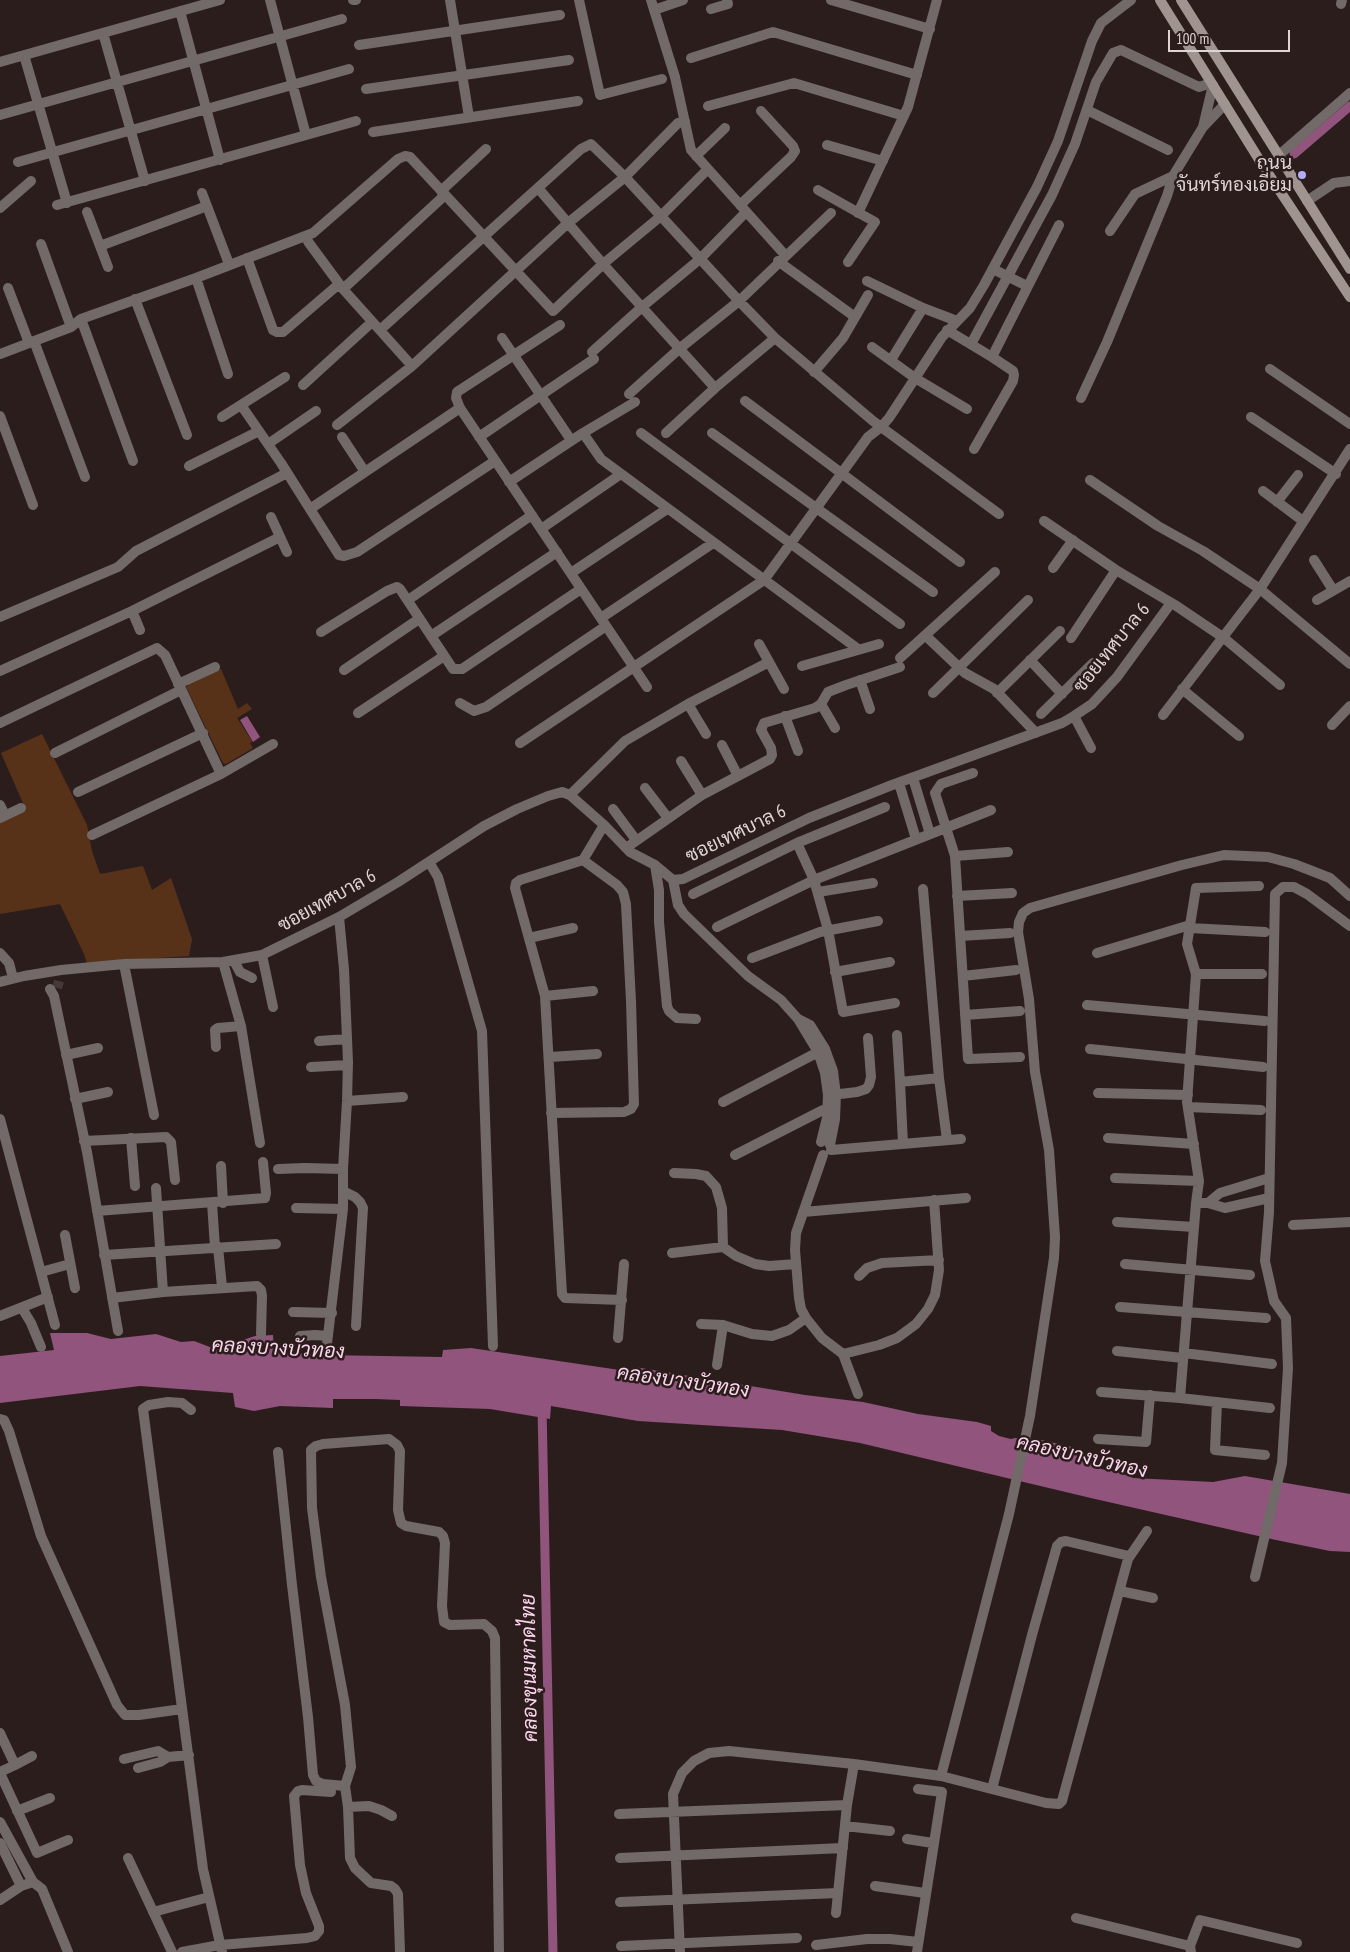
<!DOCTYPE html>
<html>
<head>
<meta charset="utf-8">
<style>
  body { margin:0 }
  #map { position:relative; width:1350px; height:1952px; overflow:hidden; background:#2c1d1d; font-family:"PT Sans Narrow",sans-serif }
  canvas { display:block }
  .scale { position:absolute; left:1168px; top:30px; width:122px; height:22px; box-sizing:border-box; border:2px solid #dfd4d4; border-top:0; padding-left:6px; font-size:15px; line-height:18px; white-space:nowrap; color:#dfd4d4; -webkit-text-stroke:4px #2c1d1d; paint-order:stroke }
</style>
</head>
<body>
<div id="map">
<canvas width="1350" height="1952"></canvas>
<div class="scale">100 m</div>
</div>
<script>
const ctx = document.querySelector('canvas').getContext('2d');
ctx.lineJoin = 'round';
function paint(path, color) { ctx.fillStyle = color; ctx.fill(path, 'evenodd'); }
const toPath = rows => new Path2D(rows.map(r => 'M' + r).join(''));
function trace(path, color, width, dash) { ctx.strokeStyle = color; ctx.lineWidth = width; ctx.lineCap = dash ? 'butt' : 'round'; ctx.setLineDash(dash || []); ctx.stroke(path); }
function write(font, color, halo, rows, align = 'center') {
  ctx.font = font + ' "PT Sans Narrow",Sarabun,sans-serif'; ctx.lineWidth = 5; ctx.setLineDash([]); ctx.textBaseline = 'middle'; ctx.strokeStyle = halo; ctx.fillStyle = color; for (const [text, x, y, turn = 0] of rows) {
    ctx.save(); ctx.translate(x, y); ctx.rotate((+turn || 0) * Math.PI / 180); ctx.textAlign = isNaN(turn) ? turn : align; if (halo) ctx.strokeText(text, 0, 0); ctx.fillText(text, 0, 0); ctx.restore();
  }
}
const green = toPath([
  [221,669,238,709,247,703,252,709,237,718,252,741,250,743,253,748,226,764,223,763,186,687,190,683],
  [42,734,87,825,92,851,100,874,143,866,152,890,171,878,192,939,189,956,87,963,84,954,60,904,0,914,0,823,26,810,1,753]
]);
const water = toPath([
  [247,716,260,737,253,742,240,720],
  [50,1333,87,1333,111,1339,156,1334,181,1342,194,1341,215,1349,255,1336,273,1335,274,1351,323,1355,442,1357,443,1350,471,1348,633,1372,635,1367,805,1395,863,1402,918,1414,977,1422,991,1426,991,1431,999,1436,1011,1439,1015,1438,1037,1439,1072,1447,1082,1459,1098,1463,1101,1469,1121,1473,1133,1478,1213,1482,1245,1476,1350,1494,1350,1552,1330,1551,1276,1540,1095,1499,860,1443,782,1430,638,1421,551,1406,550,1419,490,1409,400,1406,400,1400,375,1399,333,1399,333,1408,280,1406,254,1411,235,1407,233,1393,140,1386,0,1403,0,1356,54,1350]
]);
const canal = toPath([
  [1294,154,1350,106],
  [542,1407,553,1952]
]);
const minorTunnel = toPath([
  [57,988,59,981]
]);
const minor = toPath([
  [270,0,306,135],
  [353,0,356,0],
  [450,0,469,117],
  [579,0,600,95,662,79],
  [651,0,675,77,691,150,785,255],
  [831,0,930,29],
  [1341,4,1342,0],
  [711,9,728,4,727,0],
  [654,10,683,0],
  [180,11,220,160],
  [103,33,145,181],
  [359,45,560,15],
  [24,55,67,203],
  [691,58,773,32,917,75],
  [0,62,220,0],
  [366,89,569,60],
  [708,106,794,83,904,116],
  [1087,110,1168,150],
  [0,115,342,19],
  [1203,127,1213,85],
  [373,132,578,101],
  [827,145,883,161],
  [696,156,725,128],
  [18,162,349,69],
  [538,188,603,264,715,388],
  [818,190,875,222,848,262],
  [441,191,486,149],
  [202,193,229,264],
  [1307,201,1334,183,1350,181],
  [57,205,356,121],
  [740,205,791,157,795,151,793,146,761,111],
  [0,208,31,181],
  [87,212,108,267],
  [858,213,908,107,937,0],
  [1110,231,1135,194,1173,176],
  [305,236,309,243,343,289,412,366,568,223,625,177,678,123,685,121],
  [41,244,71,327],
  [100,246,207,206],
  [247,258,273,330,277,332,283,332,339,284],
  [778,261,855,317],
  [993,269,1027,286],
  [196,278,228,374],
  [867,281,923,308,957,321],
  [8,288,29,343],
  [343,289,445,195],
  [135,299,187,435],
  [81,319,133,461],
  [560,325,457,392,456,398,460,408,647,687],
  [380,330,581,149,591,144,625,177,739,301,775,338,873,421,999,514],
  [947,330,992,357,1013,371,1014,375,1013,381,974,449],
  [502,338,571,440],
  [34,341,85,477],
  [971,344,1052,195,1075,144,1096,82,1113,53,1121,50,1199,87,1211,83],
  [872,347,915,378,967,409],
  [592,352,642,307,700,259,746,212],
  [0,354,71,327,81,319,196,278,313,233,398,159,405,156,410,157,553,311,603,264,661,216,708,169],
  [992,357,1059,225],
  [891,360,923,308],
  [1270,369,1350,424],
  [814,372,843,338,868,295],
  [303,385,372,322],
  [629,394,679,349,739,301,831,213],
  [1081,398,1107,342,1167,196,1173,176,1203,127,1225,104],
  [745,401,960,562],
  [241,405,281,463,339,555,344,556,357,552,495,461],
  [0,416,33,505],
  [222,417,285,377],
  [1251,417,1336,474],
  [337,425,412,366],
  [583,433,601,459,858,649],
  [641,433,900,624],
  [666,433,715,388,775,338],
  [712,433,933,592],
  [342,437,365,472],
  [479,437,594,359],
  [268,444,316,411],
  [189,466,259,431],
  [1090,480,1158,526,1203,551,1260,589,1350,664],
  [509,482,583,433,635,402],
  [1263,491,1303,521],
  [1277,502,1298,475],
  [310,509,460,408],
  [271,517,287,552],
  [1044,521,1116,570,1175,605,1224,638,1280,685],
  [541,529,621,474],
  [1314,560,1333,590],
  [1053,568,1073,540],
  [571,573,667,509],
  [408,600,532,515],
  [1317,600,1350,581],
  [132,611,140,630],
  [0,617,118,567,136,551,287,473],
  [601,618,713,543],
  [321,632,387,591,397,587,400,589,453,669,462,669,581,589],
  [431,636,557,552],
  [926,636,965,673,994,689,1036,733],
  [1071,638,1116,570],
  [759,644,784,689],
  [900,658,995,572],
  [1030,660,1062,694],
  [802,666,879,644],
  [344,670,419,619],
  [0,671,132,611,280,537],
  [860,680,870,709],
  [178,684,215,667],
  [1182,689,1239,736],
  [933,693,1028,600],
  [997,693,1060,631],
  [460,703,474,711,486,707,606,626],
  [688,704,706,734],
  [821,704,835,728],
  [358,713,444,656],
  [1041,714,1093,663],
  [1163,715,1260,589,1350,449],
  [785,716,798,751],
  [1074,716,1091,748],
  [0,723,157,648,165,655,221,774],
  [1332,725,1350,706],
  [520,743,764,580,868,437,881,427,889,418,942,337,970,308,984,285,1037,187,1058,141,1092,41,1101,23,1131,0],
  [722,745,738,776],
  [55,753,181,690],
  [681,761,702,795],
  [973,773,941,784,935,793,955,856,968,1059,1020,1057],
  [913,778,930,834],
  [899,783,916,839],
  [645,788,668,818],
  [78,792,203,733],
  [570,795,625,741,688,704,769,662],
  [0,805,5,815],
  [885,807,797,843,814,880,991,810],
  [613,809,636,840],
  [0,818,21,808],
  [604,825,583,860,520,880,516,883,515,888,545,996,562,1294,565,1298,622,1300],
  [92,835,221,774,273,744],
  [626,848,702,795,770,759,772,755,771,748,761,730,764,723,815,708,821,704,828,692,846,685,900,667],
  [955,856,1008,852],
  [429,862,438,877,482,1031,493,1346],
  [655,865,659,890,659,922,667,1006,669,1011,677,1018,696,1019],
  [673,880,678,905,684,914,748,976,781,1000,798,1019,818,1052,825,1073,828,1095,827,1118,821,1142],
  [923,889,939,1078,947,1140],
  [818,892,873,883],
  [693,894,797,843],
  [957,896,1012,893],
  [717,927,814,880,828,930,843,1012,895,1003],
  [1190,928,1265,932],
  [960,936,1010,933],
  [529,938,573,928],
  [0,953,9,963,13,978],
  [1097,953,1190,925],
  [262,955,273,1007],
  [752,958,820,932,878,921],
  [234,961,240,972,252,978],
  [223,962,241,1026,260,1143],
  [124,964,154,1115],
  [835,972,890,962],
  [1196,974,1262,974],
  [963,976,1016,970],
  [0,982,24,976,61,970,124,964,223,962,262,955,339,917,398,882,484,826,517,809,548,796,562,792,570,795,604,825,630,852,655,865,673,880,683,879,809,818,892,785,1062,723,1074,716,1092,704,1117,677,1171,603],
  [50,989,54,996,87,1152,118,1331],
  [545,996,593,991],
  [1087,1005,1265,1021],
  [965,1015,1020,1011],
  [798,1019,810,1025,825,1049,833,1071,836,1095,835,1119,830,1145],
  [897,1035,900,1082],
  [319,1041,347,1039],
  [216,1047,215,1030,218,1028,241,1026],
  [1090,1049,1263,1067],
  [66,1055,98,1048],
  [550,1057,597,1054],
  [311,1067,348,1065],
  [1098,1093,1188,1095],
  [832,1095,857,1092,866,1089,869,1085,871,1077,868,1038],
  [75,1099,108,1092],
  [347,1101,403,1097],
  [723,1102,822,1050],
  [1188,1107,1261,1110],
  [551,1113,624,1112,631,1109,634,1104,631,1001,626,904,623,892,617,885,583,860],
  [0,1119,55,1325],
  [131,1138,135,1186],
  [1108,1138,1194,1144],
  [84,1141,166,1137,171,1142,175,1180],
  [903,1144,900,1082,939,1078],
  [831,1150,961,1139],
  [735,1155,823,1110,832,1110],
  [823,1155,796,1233,795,1250,799,1298,801,1309,806,1318,822,1338,843,1354,879,1345,897,1338,916,1324,928,1309,935,1295,939,1270,934,1200],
  [221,1166,223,1203],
  [278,1169,305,1168,343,1169],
  [674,1173,696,1174,706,1176,716,1187,722,1208,723,1247,736,1256,755,1264,769,1266,796,1264],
  [1115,1178,1199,1181],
  [156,1188,163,1292],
  [343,1191,355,1197,360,1202,363,1208,356,1326],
  [1269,1198,1225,1208,1208,1203,1220,1193,1269,1178],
  [212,1203,215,1247],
  [1196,1203,1199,1181,1187,1102,1196,974,1187,944,1196,888,1259,886],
  [296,1208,343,1209],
  [97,1211,265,1198,266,1193,263,1162],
  [803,1212,966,1198],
  [1117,1222,1194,1227],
  [1293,1225,1350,1222],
  [65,1235,75,1288],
  [218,1247,222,1287],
  [672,1253,723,1247],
  [104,1255,276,1244],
  [1125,1264,1250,1275],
  [41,1272,70,1264],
  [859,1276,867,1268,882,1263,939,1260],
  [112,1298,163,1292,257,1286,261,1290,262,1296,261,1334],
  [1120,1307,1266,1318],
  [22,1308,31,1323,41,1347],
  [293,1312,332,1313],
  [0,1316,48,1297],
  [701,1324,723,1325,752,1334,772,1336,789,1330,806,1318],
  [300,1336,315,1335,328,1336],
  [618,1338,624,1264],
  [1117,1351,1183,1358],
  [326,1352,343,1209,343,1169,347,1101,348,1062,344,969,339,917],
  [1184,1353,1272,1364],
  [843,1354,858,1394],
  [717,1365,723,1325],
  [1101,1392,1180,1398,1270,1408],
  [1180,1398,1196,1203,1209,1203],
  [1217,1402,1215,1450,1265,1455],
  [191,1410,182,1403,168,1402,149,1405,143,1409,203,1869,222,1952],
  [0,1419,4,1420,9,1431,41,1536,117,1705,125,1715,139,1715,182,1709],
  [1098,1439,1146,1442,1150,1395],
  [278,1452,292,1585,308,1717,313,1775,316,1781,323,1784,345,1786,348,1807,350,1858,355,1868,371,1883,391,1886,395,1889,398,1894,400,1952],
  [1255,1577,1282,1463,1288,1368,1286,1318,1274,1301,1265,1261,1269,1212,1275,894,1283,887,1294,887,1307,894,1350,926],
  [1120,1591,1153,1598],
  [0,1733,15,1765,0,1772],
  [124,1759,158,1751,168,1757,189,1755],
  [15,1765,32,1756],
  [138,1768,160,1762,168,1757],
  [0,1773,37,1853,68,1840],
  [941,1776,1046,1803,1059,1804,1062,1801,1128,1559,1147,1531],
  [345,1786,351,1767,345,1705,321,1577,312,1508,311,1450,316,1446,323,1444,389,1439,397,1445,400,1451,398,1510,401,1523,406,1526,439,1532,443,1536,445,1543,442,1606,444,1622,450,1625,484,1624,492,1631,495,1638,499,1952],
  [992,1789,1032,1635,1057,1546,1061,1542,1066,1541,1129,1556],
  [348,1807,369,1806,381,1810,392,1816],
  [17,1811,50,1798],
  [619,1814,847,1805],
  [0,1822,33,1882],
  [845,1826,890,1831],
  [907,1839,933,1843],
  [0,1843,21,1886],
  [128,1858,172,1952],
  [620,1858,843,1848],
  [875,1886,925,1893],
  [0,1900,21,1886,33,1882,42,1889,68,1952],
  [620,1902,838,1893],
  [153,1912,209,1897],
  [836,1913,847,1805,854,1764],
  [1076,1918,1190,1946],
  [816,1945,867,1939,890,1939,918,1942],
  [621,1946,797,1938],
  [182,1952,220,1945,307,1938,315,1936,319,1931,319,1926,306,1893,300,1865,294,1796,298,1791,302,1790,331,1792],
  [680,1952,673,1794,682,1773,694,1761,709,1753,729,1751,854,1764,941,1776,1009,1514,1030,1416,1054,1258,1055,1237,1049,1150,1035,1072,1029,999,1018,932,1019,922,1023,913,1030,908,1051,902,1182,865,1224,855,1268,857,1294,864,1330,878,1350,896],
  [917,1952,942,1792,918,1789],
  [1191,1952,1190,1946,1200,1920,1297,1943]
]);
const tertiary = toPath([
  [1278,156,1350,93]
]);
const secondary = toPath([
  [1160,0,1260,161,1350,297],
  [1181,0,1350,269]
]);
const markers = [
  [1302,175,5,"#b2adf9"]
];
const poiNames = [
  ["ถนน",1292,164],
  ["จันทร์ทองเอี่ยม",1292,186]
];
const streetNames = [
  ["ซอยเทศบาล 6",1112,648,-51],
  ["ซอยเทศบาล 6",736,834,-26],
  ["ซอยเทศบาล 6",327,901,-29]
];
const waterNames = [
  ["คลองบางบัวทอง",278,1349,3],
  ["คลองบางบัวทอง",683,1382,8],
  ["คลองบางบัวทอง",1082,1457,13],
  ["คลองขุนมหาดไทย",530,1668,-91]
];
paint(green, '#583218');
paint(water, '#91547c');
trace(canal, '#91547c', 9);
trace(minorTunnel, '#473838', 10, [10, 5]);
trace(minor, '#726a68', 10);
trace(tertiary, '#726a68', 10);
trace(secondary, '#a09490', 10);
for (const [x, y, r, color] of markers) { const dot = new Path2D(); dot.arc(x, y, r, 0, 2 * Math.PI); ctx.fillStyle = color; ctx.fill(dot); trace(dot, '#2c1d1d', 2); }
write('19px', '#dfd4d4', '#2c1d1d', poiNames, 'right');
write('19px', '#dfd4d4', '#2c1d1d', streetNames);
write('italic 20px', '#fad5ec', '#2c1d1d', waterNames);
</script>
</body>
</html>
